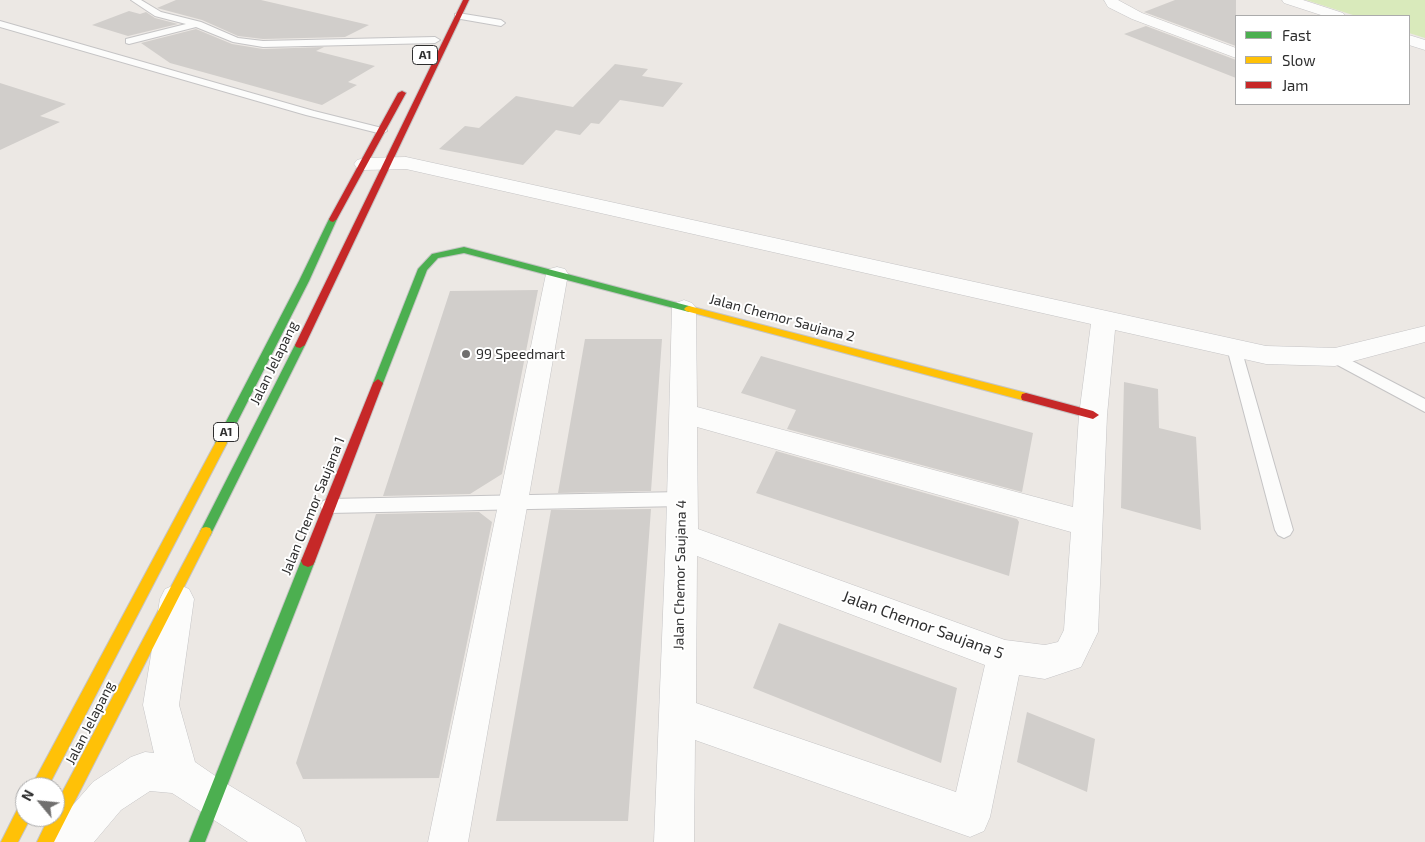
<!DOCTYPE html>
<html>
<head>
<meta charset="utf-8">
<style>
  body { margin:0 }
  #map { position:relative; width:1425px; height:842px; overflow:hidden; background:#ece8e4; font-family:"Exo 2",sans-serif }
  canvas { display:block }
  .legend { position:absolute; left:1235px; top:15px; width:175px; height:90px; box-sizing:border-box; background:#fff; border:1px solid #ababab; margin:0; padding:6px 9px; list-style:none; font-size:15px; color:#2e2e2e }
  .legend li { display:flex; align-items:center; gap:10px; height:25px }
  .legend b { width:25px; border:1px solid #ababab }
  .north { position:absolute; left:15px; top:777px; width:50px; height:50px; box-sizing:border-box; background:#fff; border:1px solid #ababab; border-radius:50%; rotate:298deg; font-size:14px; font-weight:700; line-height:20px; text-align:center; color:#2e2e2e }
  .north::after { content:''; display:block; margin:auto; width:18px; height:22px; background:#706f6e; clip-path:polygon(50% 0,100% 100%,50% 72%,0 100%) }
</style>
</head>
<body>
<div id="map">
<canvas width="1425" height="842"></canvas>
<ul class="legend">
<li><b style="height:6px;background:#4caf50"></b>Fast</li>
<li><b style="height:6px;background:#ffc107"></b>Slow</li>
<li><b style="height:6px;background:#c62828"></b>Jam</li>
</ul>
<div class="north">N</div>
</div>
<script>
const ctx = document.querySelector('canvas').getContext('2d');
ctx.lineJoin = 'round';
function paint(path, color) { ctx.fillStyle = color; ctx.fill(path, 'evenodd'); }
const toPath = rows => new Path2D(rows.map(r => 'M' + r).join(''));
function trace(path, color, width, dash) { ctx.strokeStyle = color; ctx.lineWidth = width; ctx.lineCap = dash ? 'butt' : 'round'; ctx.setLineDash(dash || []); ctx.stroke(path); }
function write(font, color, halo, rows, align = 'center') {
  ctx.font = font + ' "Exo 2",sans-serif'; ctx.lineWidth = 4; ctx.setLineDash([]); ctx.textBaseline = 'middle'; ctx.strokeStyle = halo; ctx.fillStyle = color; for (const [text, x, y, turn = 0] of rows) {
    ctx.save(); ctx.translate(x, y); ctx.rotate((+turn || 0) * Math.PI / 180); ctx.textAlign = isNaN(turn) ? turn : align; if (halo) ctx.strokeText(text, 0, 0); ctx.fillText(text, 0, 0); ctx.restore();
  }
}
const pitch = toPath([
  [1306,0,1425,0,1425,38,1409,33,1409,16,1356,16]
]);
const building = toPath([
  [176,0,261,0,369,25,345,37,263,39,238,36,202,20,157,8],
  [1175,0,1236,0,1236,46,1144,12],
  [129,11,140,14,146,12,155,18,178,24,128,36,92,25],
  [1146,26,1236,60,1236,78,1124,34],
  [196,29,232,44,263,49,324,47,316,51,375,66,348,82,357,85,322,105,170,63,141,43],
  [615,64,648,69,642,76,683,83,663,107,620,100,599,124,591,123,580,135,556,130,523,165,439,149,465,126,479,128,516,96,573,107],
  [0,83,66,104,40,116,60,122,0,150],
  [538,290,502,474,470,494,383,496,450,291],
  [585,339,662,339,651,491,558,493],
  [761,356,1033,433,1022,492,787,429,796,410,741,393],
  [1124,382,1158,389,1159,428,1196,437,1201,530,1121,508],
  [776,451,1017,519,1019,522,1009,576,756,493],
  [651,509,628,821,496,821,551,510],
  [479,512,492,522,439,778,303,779,296,763,376,514],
  [779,623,957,688,941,763,753,688],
  [1027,712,1095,739,1087,792,1017,762]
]);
const lane = toPath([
  [131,0,141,0,161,12,201,22,238,38,263,41,435,37,440,40,435,43,263,47,233,42,196,27,129,44,126,43,126,39,186,24,155,16,131,0],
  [458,13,501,20,505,23,501,26,455,18,455,14,458,13],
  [0,21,314,111,386,129,387,131,382,134,306,115,0,27,0,21],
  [1234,343,1241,348,1293,530,1290,535,1284,538,1278,535,1275,530,1227,348,1234,343],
  [1335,352,1425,399,1425,412,1330,361,1327,357,1330,353,1335,352],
  [682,492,688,494,691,499,688,504,682,506,329,513,323,511,320,506,323,501,329,499,682,492]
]);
const street = toPath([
  [1104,0,1118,0,1142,13,1236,48,1236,58,1132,19,1108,7,1104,0],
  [1282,0,1303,0,1343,13,1345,16,1324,16,1284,3,1282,0],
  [1409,35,1425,40,1425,50,1409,45,1409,35],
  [406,157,1266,346,1335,348,1425,326,1425,342,1335,366,1266,364,1115,330,1107,415,1098,632,1081,667,1045,679,1019,675,990,817,984,831,970,837,695,740,694,842,654,842,666,537,672,308,676,303,684,300,692,303,696,308,697,407,1073,507,1079,415,1091,324,406,169,364,170,357,168,354,164,357,160,364,158,406,157],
  [697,427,1071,532,1064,630,1058,642,1045,645,1005,640,698,529,697,427],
  [697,556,985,665,956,792,696,703,697,556],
  [557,267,565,269,568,274,468,842,428,842,546,274,549,269,557,267],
  [177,584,189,589,194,599,179,705,195,762,227,784,300,828,306,842,248,842,172,793,150,791,121,810,94,842,47,842,53,828,93,782,131,757,145,752,154,753,143,705,160,599,165,589,177,584]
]);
const fast = toPath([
  [333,216,337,219,309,281,225,446,217,446,215,443,299,281,329,219,333,216],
  [464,247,689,306,694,309,689,312,464,253,438,258,427,270,383,383,382,386,374,386,373,383,418,269,432,254,464,247],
  [300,342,305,345,210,536,206,537,202,536,200,532,202,528,295,345,300,342],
  [308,555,313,557,315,561,205,842,189,842,301,561,303,557,308,555]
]);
const slow = toPath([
  [689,306,1026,393,1031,397,1026,401,686,311,684,309,686,307,689,306],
  [221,439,225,440,227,443,48,787,31,787,217,440,221,439],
  [206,527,210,528,212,532,54,842,37,842,49,817,55,817,55,806,202,528,206,527],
  [25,804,25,817,31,817,18,842,1,842,19,806,25,804]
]);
const jam = toPath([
  [463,0,469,0,305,345,300,348,296,347,295,345,463,0],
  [402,91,406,93,337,219,333,222,330,221,329,219,398,93,402,91],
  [378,379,383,383,315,561,313,565,308,567,303,565,301,561,373,383,378,379],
  [1026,393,1093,411,1099,415,1093,419,1022,400,1021,397,1022,394,1026,393]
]);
const markers = [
  [466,354,5,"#706f6e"]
];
const shields = [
  [425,55,25],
  [226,432,25]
];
const shieldNames = [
  ["A1",425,55],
  ["A1",226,432]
];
const streetNames = [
  ["Jalan Chemor Saujana 2",782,318,15],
  ["Jalan Jelapang",274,363,-64],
  ["Jalan Chemor Saujana 1",313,506,-68],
  ["Jalan Chemor Saujana 4",680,575,-89],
  ["Jalan Jelapang",90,723,-63]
];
const poiNames = [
  ["99 Speedmart",476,354]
];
const nearStreetnames = [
  ["Jalan Chemor Saujana 5",923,625,20]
];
paint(pitch, '#d9eabb');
paint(building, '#d1cecb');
trace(lane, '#c5c4c5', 2);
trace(street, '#c5c4c5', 1);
trace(fast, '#c5c4c5', 2);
trace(slow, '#c5c4c5', 2);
trace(jam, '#c5c4c5', 2);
paint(lane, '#fcfcfb');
paint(street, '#fcfcfb');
paint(fast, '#4caf50');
paint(slow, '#ffc107');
paint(jam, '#c62828');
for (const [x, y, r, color] of markers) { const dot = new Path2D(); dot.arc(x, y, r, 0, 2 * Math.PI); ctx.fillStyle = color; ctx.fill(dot); trace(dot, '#fff', 2); }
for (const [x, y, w] of shields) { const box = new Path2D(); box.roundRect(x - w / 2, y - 9.5, w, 19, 4); ctx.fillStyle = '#fff'; ctx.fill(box); trace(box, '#2e2e2e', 1); }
write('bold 12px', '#2e2e2e', null, shieldNames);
write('14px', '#2e2e2e', '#fff', streetNames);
write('14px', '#2e2e2e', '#fff', poiNames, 'left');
write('16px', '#2e2e2e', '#fff', nearStreetnames);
</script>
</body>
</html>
